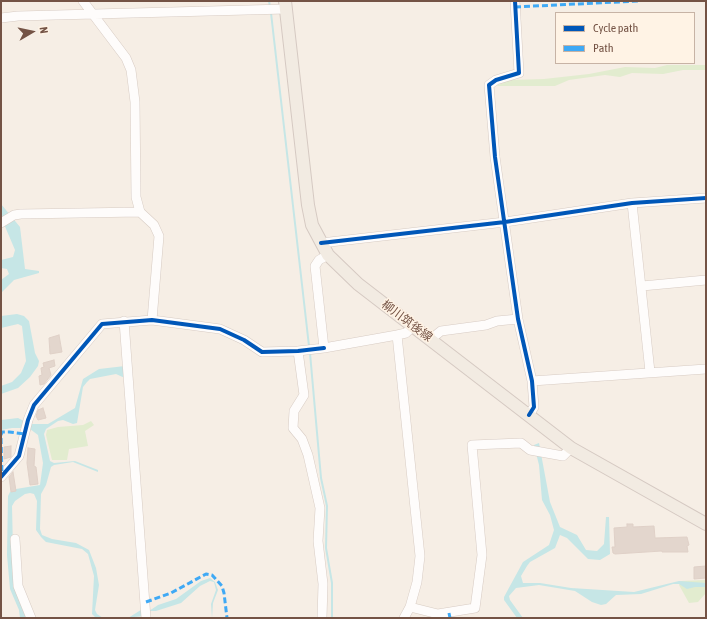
<!DOCTYPE html>
<html>
<head>
<meta charset="utf-8">
<style>
  body { margin:0 }
  #map { position:relative; width:707px; height:619px; overflow:hidden; background:#f6eee5; font-family:"Asap Condensed",sans-serif }
  canvas { display:block }
  .frame { position:absolute; inset:0; border:2px solid #745345; pointer-events:none }
  .legend { position:absolute; left:555px; top:12px; width:140px; height:52px; box-sizing:border-box; background:#fff3e5; border:1px solid #c7b3a5; margin:0; padding:5px 7px; list-style:none; font-size:12px; color:#745345 }
  .legend li { display:flex; align-items:center; gap:8px; height:20px }
  .legend b { width:20px; border:1px solid #c7b3a5 }
  .north { position:absolute; left:12px; top:12px; width:40px; height:40px; -webkit-text-stroke:3px #fff3e5; paint-order:stroke; rotate:81deg; font-size:11px; font-weight:700; line-height:16px; text-align:center; color:#745345 }
  .north::after { content:''; display:block; margin:auto; width:14px; height:18px; background:#745345; clip-path:polygon(50% 0,100% 100%,50% 72%,0 100%) }
</style>
</head>
<body>
<div id="map">
<canvas width="707" height="619"></canvas>
<div class="frame"></div>
<ul class="legend">
<li><b style="height:5px;background:#0057b8"></b>Cycle path</li>
<li><b style="height:5px;background:#3fa9f5"></b>Path</li>
</ul>
<div class="north">N</div>
</div>
<script>
const ctx = document.querySelector('canvas').getContext('2d');
ctx.lineJoin = 'round';
function paint(path, color) { ctx.fillStyle = color; ctx.fill(path, 'evenodd'); }
const toPath = rows => new Path2D(rows.map(r => 'M' + r).join(''));
function trace(path, color, width, dash) { ctx.strokeStyle = color; ctx.lineWidth = width; ctx.lineCap = dash ? 'butt' : 'round'; ctx.setLineDash(dash || []); ctx.stroke(path); }
function write(font, color, halo, rows, align = 'center') {
  ctx.font = font + ' "Asap Condensed","Noto Sans JP",sans-serif'; ctx.lineWidth = 3; ctx.setLineDash([]); ctx.textBaseline = 'middle'; ctx.strokeStyle = halo; ctx.fillStyle = color; for (const [text, x, y, turn = 0] of rows) {
    ctx.save(); ctx.translate(x, y); ctx.rotate((+turn || 0) * Math.PI / 180); ctx.textAlign = isNaN(turn) ? turn : align; if (halo) ctx.strokeText(text, 0, 0); ctx.fillText(text, 0, 0); ctx.restore();
  }
}
const green = toPath([
  [667,65,706,65,706,70,683,70,663,74,632,73,620,77,605,75,569,80,555,86,496,86,510,80,544,79,589,74,625,67,655,68],
  [91,421,94,425,85,431,88,446,69,449,67,460,52,460,46,435,47,430,58,427,83,425],
  [706,580,706,593,698,602,689,603,679,585,681,581]
]);
const water = toPath([
  [1,204,20,227,25,269,39,271,39,273,14,280,1,293,1,280,9,274,7,269,1,268,1,260,13,257,15,250,1,217],
  [17,314,24,316,29,321,35,353,39,361,38,366,30,377,18,388,1,394,1,386,12,382,21,373,26,361,22,326,18,324,1,328,1,316],
  [125,366,127,379,116,374,90,379,87,382,83,387,77,423,73,424,63,420,58,421,46,429,44,434,50,461,54,463,75,461,98,470,98,472,73,462,54,465,51,467,46,485,41,494,40,529,42,535,52,539,76,543,89,550,96,568,99,585,95,610,97,614,103,618,96,618,92,614,94,576,88,554,82,549,46,542,41,537,36,530,37,501,34,494,30,493,25,494,15,501,12,506,13,550,26,618,20,618,19,610,10,589,7,555,8,496,10,492,16,489,40,485,43,463,38,435,30,429,24,428,12,428,1,430,1,420,18,418,30,424,48,424,75,408,83,379,99,369],
  [539,443,550,502,560,527,577,535,586,550,597,551,604,544,606,517,609,517,610,554,600,560,588,559,567,538,560,535,555,548,530,562,527,566,521,576,523,583,540,583,571,588,634,592,679,581,706,583,706,587,695,587,687,589,679,584,673,584,641,594,616,595,606,604,601,605,592,602,575,591,539,585,516,588,509,596,510,600,523,618,517,618,504,600,504,597,523,562,549,545,554,530,550,515,542,500,539,465,534,445],
  [210,578,215,582,218,590,213,603,212,618,211,604,216,590,214,582,210,581,200,586,181,603,156,611,149,611,158,605,176,599,201,581],
  [144,608,145,616,124,618,128,618]
]);
const stream = toPath([
  [269,1,270,7],
  [271,13,309,346],
  [310,353,321,478,327,506,326,548,332,583,332,618]
]);
const building = toPath([
  [59,335,62,352,50,354,49,338,59,335],
  [54,360,55,366,49,368,51,375,44,384,40,385,39,376,42,375,41,368,44,367,43,363,54,360],
  [43,408,46,418,38,420,36,416,38,410,43,408],
  [11,446,11,457,4,459,4,447,11,446],
  [28,448,35,449,34,466,36,467,38,484,30,485,27,463,28,448],
  [13,472,16,491,11,492,9,477,13,472],
  [627,524,633,524,633,527,654,526,655,538,687,537,689,545,687,546,688,552,662,552,662,551,615,554,613,553,612,547,615,547,614,528,627,527,627,524],
  [706,566,706,578,694,579,694,567,706,566]
]);
const minor = toPath([
  [83,1,126,58,131,70,135,102,136,197,140,212,154,225,159,236,152,320],
  [515,1,519,73,496,80,489,85,495,157,518,319,532,381,534,407,529,415],
  [1,18,18,16,286,9],
  [632,203,650,372],
  [1,223,14,215,21,214,140,212],
  [321,243,505,222,632,203,706,198],
  [328,255,319,260,315,266,324,348,397,335],
  [642,286,706,280],
  [124,321,146,618],
  [431,339,441,331,486,325,497,321,518,319],
  [298,351,304,395,294,411,293,428,302,439,308,455,320,508,318,541,323,584,322,618],
  [532,381,706,369],
  [1,477,19,456,28,420,34,405,102,324,152,320,220,329,244,340,262,352,298,351,324,348],
  [15,539,18,586,31,618],
  [410,607,438,614,475,608,482,555,472,445,521,443,530,450,563,456,571,448],
  [404,618,410,607,417,582,420,556,397,335,406,333,414,325]
]);
const major = toPath([
  [285,1,308,205,312,225,328,255,358,284,571,448,706,524]
]);
const quiet = toPath([
  [515,7,638,1],
  [1,435,2,432,9,432,25,434],
  [1,438,2,476],
  [146,602,171,593,206,574,212,575,222,586,224,593,227,618],
  [449,613,450,618]
]);
const cycleway = toPath([
  [515,1,519,73,496,80,489,85,495,157,518,319,532,381,534,407,529,415],
  [321,243,505,222,632,203,706,198],
  [1,477,19,456,28,420,34,405,102,324,152,320,220,329,244,340,262,352,298,351,324,348]
]);
const streetNames = [
  ["柳川筑後線",407,321,37]
];
paint(green, '#e2eccf');
paint(water, '#c6e6e6');
trace(stream, '#c6e6e6', 2);
paint(building, '#e3d6cd');
trace(building, '#dfd0c7', 1);
trace(minor, '#d7cbc3', 10);
trace(major, '#d5c9c2', 14);
trace(minor, '#fefcfb', 9);
trace(major, '#f2ebe2', 12);
trace(quiet, '#3fa9f5', 3, [6, 3]);
trace(cycleway, '#0057b8', 4);
write('12px', '#745345', '#fff3e5', streetNames);
</script>
</body>
</html>
